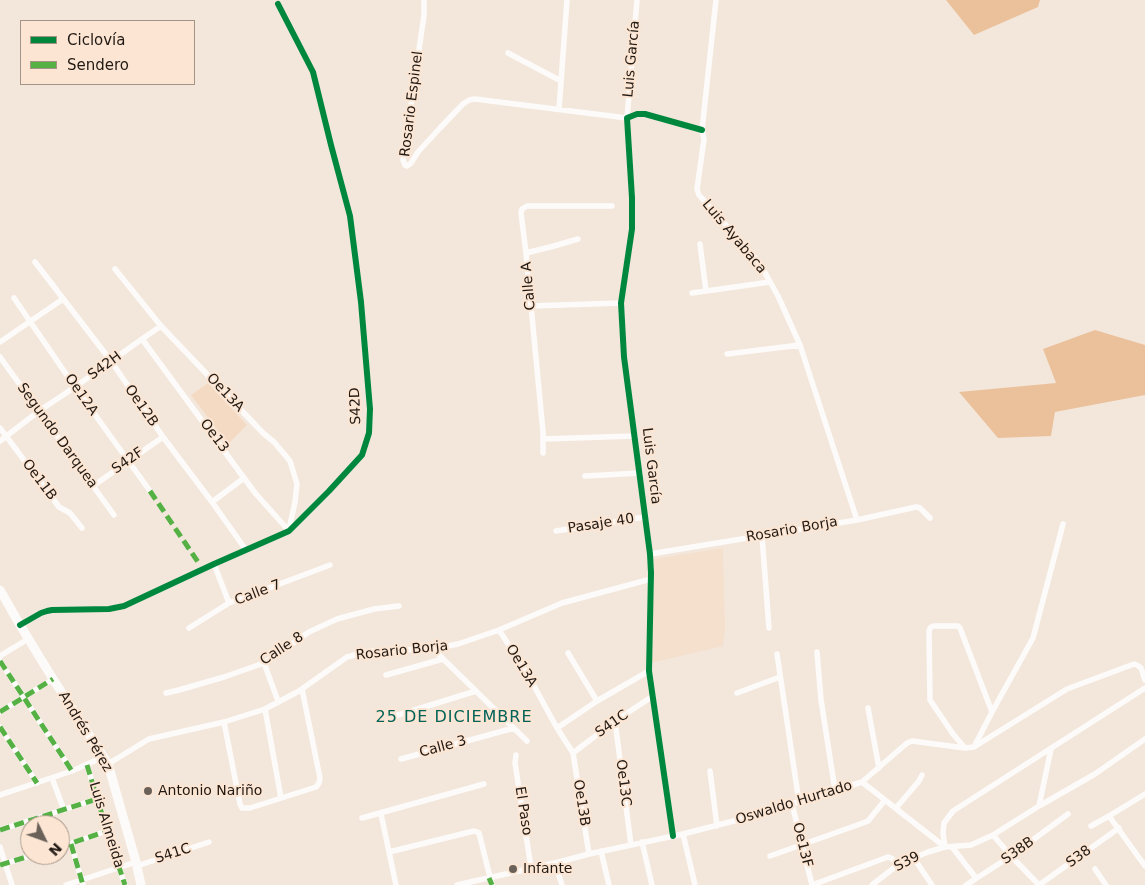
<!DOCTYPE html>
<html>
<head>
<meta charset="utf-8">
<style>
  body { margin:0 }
  #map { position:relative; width:1145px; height:885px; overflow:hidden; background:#f3e7dc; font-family:"DejaVu Sans",sans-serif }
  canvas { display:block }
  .legend { position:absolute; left:20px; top:20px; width:175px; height:65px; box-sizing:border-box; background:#fce6d3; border:1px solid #a49486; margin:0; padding:6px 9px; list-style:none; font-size:15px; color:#211913 }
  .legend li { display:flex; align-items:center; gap:10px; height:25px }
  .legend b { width:25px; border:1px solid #a49486 }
  .north { position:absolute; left:20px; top:815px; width:50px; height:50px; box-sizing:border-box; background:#fce6d3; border:1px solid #a49486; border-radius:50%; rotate:132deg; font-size:14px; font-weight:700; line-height:20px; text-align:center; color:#211913 }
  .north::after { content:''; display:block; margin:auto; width:18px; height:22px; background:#6a6159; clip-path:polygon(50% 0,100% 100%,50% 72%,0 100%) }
</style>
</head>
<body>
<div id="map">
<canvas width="1145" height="885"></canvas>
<ul class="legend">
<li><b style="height:6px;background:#00873e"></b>Ciclovía</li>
<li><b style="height:6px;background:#55b144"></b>Sendero</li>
</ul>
<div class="north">N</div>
</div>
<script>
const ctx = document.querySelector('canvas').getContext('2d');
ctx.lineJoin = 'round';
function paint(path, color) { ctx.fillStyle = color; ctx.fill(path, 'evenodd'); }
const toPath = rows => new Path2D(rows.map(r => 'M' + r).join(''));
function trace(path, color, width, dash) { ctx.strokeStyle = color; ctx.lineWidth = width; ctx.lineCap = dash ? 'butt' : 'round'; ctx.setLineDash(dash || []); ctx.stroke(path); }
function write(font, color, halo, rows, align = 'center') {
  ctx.font = font + ' "DejaVu Sans",sans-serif'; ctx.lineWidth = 4; ctx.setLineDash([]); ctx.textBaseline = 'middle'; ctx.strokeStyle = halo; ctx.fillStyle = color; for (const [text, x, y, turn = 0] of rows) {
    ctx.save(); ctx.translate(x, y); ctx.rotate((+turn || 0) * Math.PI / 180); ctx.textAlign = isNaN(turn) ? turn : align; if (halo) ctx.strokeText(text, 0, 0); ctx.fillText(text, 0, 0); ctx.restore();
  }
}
const built = toPath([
  [723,548,725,630,723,646,651,663,654,559]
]);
const green = toPath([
  [208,383,247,425,228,444,191,395]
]);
const forest = toPath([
  [946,0,1040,0,1038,7,974,35],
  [1095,330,1145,345,1145,395,1055,412,1051,436,998,438,959,392,1056,383,1043,349]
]);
const street = toPath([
  [424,0,424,15,403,160,405,165,407,166,411,163,418,152,440,128,463,104,469,100,475,99,627,118,637,0],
  [716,0,702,130,704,139,697,189,699,195,759,262,778,296,800,345,857,520],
  [508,53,561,81],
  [559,109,567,0],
  [700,244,706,291],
  [526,253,554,246,578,239],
  [35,262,111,361,163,437,212,502,246,550],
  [115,269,161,326,263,433,274,442,290,461,297,484,295,502,289,529],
  [692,293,770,282],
  [14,298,75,387,150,491],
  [531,306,621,303],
  [142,339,244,478,256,494,289,531],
  [0,342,63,299],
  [727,354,800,345],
  [0,357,114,515],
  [0,428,59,507,70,513,82,528],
  [543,439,635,436],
  [0,441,39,411,75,387,142,339,161,326],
  [543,453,543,432,526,253,521,213,522,209,527,206,612,206],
  [585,476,640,473],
  [93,486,163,437],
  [212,502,244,478],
  [556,531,645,517],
  [762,536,769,628],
  [650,554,857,520,916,507,920,508,930,518],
  [214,564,229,603],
  [20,625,41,613,47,611,52,610,109,609,124,606,214,564,289,531,329,491,362,455,369,433,370,409,361,302,350,216,331,145,313,72,278,4],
  [189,628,229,603,330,565],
  [499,630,528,675,557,728,573,753,589,854],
  [433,649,527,741],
  [817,652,821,700,835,790],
  [568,653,597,701],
  [777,654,799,802],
  [0,656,28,639],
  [0,661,72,771],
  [264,663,278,701],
  [386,675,443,659],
  [166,693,179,690,224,677,264,663,309,632,337,619,374,609,399,606],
  [737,693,780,677],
  [868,708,879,768],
  [265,709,281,798],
  [0,712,53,679],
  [992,712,1033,638,1063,524],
  [395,716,476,691],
  [615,721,631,845],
  [224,722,240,804,242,808,250,808,316,787,319,783,320,778,302,689],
  [0,727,37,783],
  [557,728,597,701,649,671],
  [965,748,953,734,930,700,929,632,930,628,933,626,958,626,960,628,992,712,975,745],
  [573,753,615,721,653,696],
  [516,755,515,763,531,868],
  [401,759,514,728],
  [108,764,149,739,224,722,265,709,299,691,347,657,371,651,433,649,458,644,499,630,562,603,651,579],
  [87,765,107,831,125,885],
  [710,771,717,826],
  [52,778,64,810],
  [862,782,907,743,912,741,965,748,974,747,1067,689,1134,664,1137,665,1141,668,1145,680],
  [1145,794,1109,816,1145,866],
  [0,795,72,771,103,757],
  [792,804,812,885],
  [1039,806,1051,749],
  [896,808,919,781,922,775],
  [381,814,396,885],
  [362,818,484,784],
  [1091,826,1109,816],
  [0,830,97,799],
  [683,834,695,885],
  [993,835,1011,856,1039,885],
  [673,836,649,671,651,573,650,554,624,357,621,303,632,229,632,198,627,118,637,114,645,114,702,130],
  [642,842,652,885],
  [71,844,83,885],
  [0,847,12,885],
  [60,847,107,831],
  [952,847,976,878],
  [601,851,609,885],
  [389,852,474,831,477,832,479,833,492,885],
  [770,856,863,823,868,821,885,800],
  [913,857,932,885],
  [555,863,562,885],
  [0,865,33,855],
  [137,866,209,842],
  [1095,869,1106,885],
  [66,885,136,862],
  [457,885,555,863,589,854,683,834,753,816,862,782,945,847,971,845,993,835,1039,806,1095,774,1145,739],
  [812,885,888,857,891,858,899,864],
  [872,885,899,864,928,852,945,847,943,833,944,823,953,811,1145,688],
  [966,885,1011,856,1068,814],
  [1039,885,1119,828]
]);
const secondary = toPath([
  [0,590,20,625,53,679,108,764,136,862,141,885]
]);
const quiet = toPath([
  [150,491,198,562],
  [0,661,72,771],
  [0,712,53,679],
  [0,727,37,783],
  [87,765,107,831,125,885],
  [0,830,97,799],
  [71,844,83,885],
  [60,847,107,831],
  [0,865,33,855],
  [489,878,492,885]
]);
const cycleway = toPath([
  [20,625,41,613,47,611,52,610,109,609,124,606,214,564,289,531,329,491,362,455,369,433,370,409,361,302,350,216,331,145,313,72,278,4],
  [673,836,649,671,651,573,650,554,624,357,621,303,632,229,632,198,627,118,637,114,645,114,702,130]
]);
const markers = [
  [148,791,5,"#6a6159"],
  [513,869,5,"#6a6159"]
];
const streetNames = [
  ["Luis García",632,59,-85],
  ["Rosario Espinel",412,104,-83],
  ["Luis Ayabaca",734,237,50],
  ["Calle A",529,286,-95],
  ["S42H",105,366,-36],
  ["Oe13A",225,393,46],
  ["Oe12A",81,395,55],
  ["Oe12B",141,406,55],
  ["S42D",356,406,-92],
  ["Segundo Darquea",57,436,54],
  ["Oe13",214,436,53],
  ["S42F",128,461,-35],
  ["Luis García",651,466,83],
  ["Oe11B",39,480,53],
  ["Pasaje 40",601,524,-9],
  ["Rosario Borja",792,530,-10],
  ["Calle 7",258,593,-21],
  ["Calle 8",282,649,-33],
  ["Rosario Borja",402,651,-6],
  ["Oe13A",521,666,59],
  ["S41C",612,724,-35],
  ["Andrés Pérez",85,732,59],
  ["Calle 3",443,747,-15],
  ["Oe13C",623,783,83],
  ["Oe13B",581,803,81],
  ["Oswaldo Hurtado",794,803,-17],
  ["El Paso",523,811,81],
  ["Luis Almeida",106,825,73],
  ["Oe13F",802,845,76],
  ["S38B",1018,851,-35],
  ["S41C",173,854,-18],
  ["S38",1079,857,-36],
  ["S39",907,862,-28]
];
const poiNames = [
  ["Antonio Nariño",158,791],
  ["Infante",523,869]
];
const quarterNames = [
  ["25 DE DICIEMBRE",454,718]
];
paint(built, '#f5dfcd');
paint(green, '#f5dac3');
paint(forest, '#ebc19b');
trace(street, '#fdfbfa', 5.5);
trace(secondary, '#fdfbfa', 9);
trace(quiet, '#55b144', 5, [10, 5]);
trace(cycleway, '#00873e', 6);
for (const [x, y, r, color] of markers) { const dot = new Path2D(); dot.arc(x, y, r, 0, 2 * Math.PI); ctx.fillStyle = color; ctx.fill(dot); trace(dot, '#fce6d3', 2); }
write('14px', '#211913', '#fce6d3', streetNames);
write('14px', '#211913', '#fce6d3', poiNames, 'left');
ctx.letterSpacing = '1px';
write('16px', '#006258', '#fce6d3', quarterNames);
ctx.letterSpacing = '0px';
</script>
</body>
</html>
